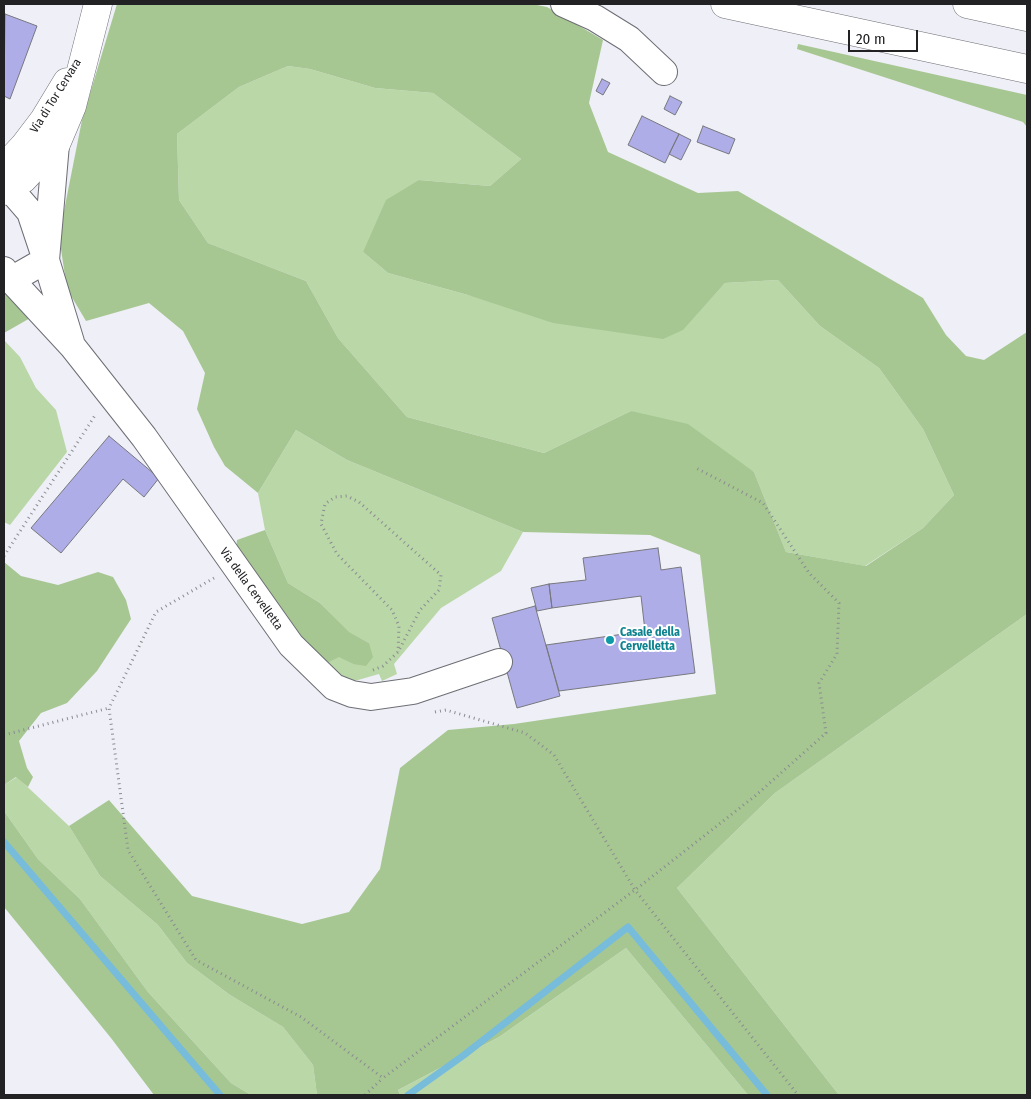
<!DOCTYPE html>
<html>
<head>
<meta charset="utf-8">
<style>
  body { margin:0 }
  #map { position:relative; width:1031px; height:1099px; overflow:hidden; background:#efeff7; font-family:"Fira Sans Condensed",sans-serif }
  canvas { display:block }
  .frame { position:absolute; inset:0; border:5px solid #222225; pointer-events:none }
  .scale { position:absolute; left:848px; top:30px; width:70px; height:22px; box-sizing:border-box; border:2px solid #222225; border-top:0; padding-left:6px; font-size:15px; line-height:18px; white-space:nowrap; color:#222225; -webkit-text-stroke:4px #fff; paint-order:stroke }
</style>
</head>
<body>
<div id="map">
<canvas width="1031" height="1099"></canvas>
<div class="frame"></div>
<div class="scale">20 m</div>
</div>
<script>
const ctx = document.querySelector('canvas').getContext('2d');
ctx.lineJoin = 'round';
function paint(path, color) { ctx.fillStyle = color; ctx.fill(path, 'evenodd'); }
const toPath = rows => new Path2D(rows.map(r => 'M' + r).join(''));
function trace(path, color, width, dash) { ctx.strokeStyle = color; ctx.lineWidth = width; ctx.lineCap = dash ? 'butt' : 'round'; ctx.setLineDash(dash || []); ctx.stroke(path); }
function write(font, color, halo, rows, align = 'center') {
  ctx.font = font + ' "Fira Sans Condensed",sans-serif'; ctx.lineWidth = 4; ctx.setLineDash([]); ctx.textBaseline = 'middle'; ctx.strokeStyle = halo; ctx.fillStyle = color; for (const [text, x, y, turn = 0] of rows) {
    ctx.save(); ctx.translate(x, y); ctx.rotate((+turn || 0) * Math.PI / 180); ctx.textAlign = isNaN(turn) ? turn : align; if (halo) ctx.strokeText(text, 0, 0); ctx.fillText(text, 0, 0); ctx.restore();
  }
}
const green = toPath([
  [288,66,310,69,375,88,433,93,521,159,490,186,419,180,363,252,388,273,468,295,683,329,725,283,778,280,820,326,879,368,923,429,954,495,923,528,865,566,786,552,754,472,631,411,544,453,407,417,338,338,306,281,208,243,179,200,177,134,239,87],
  [4,340,20,357,36,388,56,410,67,452,10,525,4,522],
  [296,430,347,460,523,532,501,571,441,608,394,664,397,674,382,681,379,674,351,682,321,666,339,656,353,664,369,643,348,632,320,603,288,583,265,530,258,493],
  [1027,614,1027,1095,839,1095,677,888,775,793],
  [17,777,69,826,100,876,158,925,187,963,230,995,283,1027,313,1065,317,1095,251,1095,231,1083,148,992,80,899,38,859,4,811,4,785],
  [626,948,748,1095,400,1095,398,1090,499,1037]
]);
const forest = toPath([
  [117,4,532,4,547,7,603,40,589,103,608,152,698,193,738,191,923,298,946,335,966,356,984,360,1027,332,1027,614,775,793,677,888,839,1095,748,1095,626,948,499,1037,398,1090,400,1095,317,1095,313,1065,283,1027,230,995,187,963,158,925,100,876,69,826,109,800,192,896,302,924,349,912,380,869,400,768,448,730,514,724,716,694,700,555,650,535,523,532,347,460,296,430,258,493,225,466,214,447,197,409,205,373,183,331,149,303,86,321,67,289,59,236,82,120],
  [288,66,310,69,375,88,433,93,521,159,490,186,419,180,386,200,363,252,388,273,468,295,553,323,663,339,683,330,725,283,778,280,820,326,879,368,923,429,954,495,923,528,866,566,786,552,754,472,688,424,631,411,544,453,407,417,338,338,306,281,208,243,179,200,177,134,239,87],
  [798,44,1027,95,1027,127,1023,122,797,49],
  [4,293,32,317,4,333],
  [265,530,288,583,320,603,349,632,369,643,373,657,366,666,353,664,339,657,321,666,235,557,237,540],
  [4,562,21,576,58,585,98,572,113,577,126,600,131,619,97,671,67,703,41,713,19,741,27,768,33,777,28,787,16,777,4,785],
  [4,811,38,859,80,899,148,992,231,1083,251,1095,154,1095,111,1038,4,907]
]);
const stream = toPath([
  [4,842,220,1095],
  [408,1095,464,1055,628,927,767,1095]
]);
const building = toPath([
  [5,14,37,26,10,99,4,96,5,14],
  [602,79,610,83,603,95,596,91,602,79],
  [670,96,682,102,675,115,664,109,670,96],
  [642,116,679,134,665,163,628,145,642,116],
  [703,126,735,139,729,154,697,142,703,126],
  [679,134,691,140,681,160,669,154,679,134],
  [109,436,159,478,144,497,123,479,61,553,31,528,109,436],
  [658,548,661,570,681,567,695,673,559,691,546,645,645,631,641,596,552,608,549,584,586,580,583,558,658,548],
  [549,584,552,608,537,611,531,588,549,584],
  [535,606,560,696,517,708,492,618,535,606]
]);
const path = toPath([
  [4,556,96,414],
  [214,578,156,612,109,708,128,850,196,960,301,1017,383,1078,635,890,755,796,826,733,819,683,837,654,839,603,809,573,763,503,696,468],
  [373,670,383,666,398,652,420,610,439,590,441,575,359,502,347,496,335,497,325,504,321,524,337,554,392,610,399,626,398,652],
  [435,712,446,710,525,733,554,755,635,890,798,1095],
  [4,735,109,708],
  [365,1095,383,1078]
]);
const minor = toPath([
  [564,4,595,18,629,39,664,72],
  [56,144,46,260,71,342],
  [4,182,30,212,46,260,11,280,4,270],
  [4,275,11,280,73,347,144,437,291,645,334,687,352,694,371,697,413,691,499,662]
]);
const tertiary = toPath([
  [4,163,13,158,25,145,44,120,67,82],
  [4,191,23,179,56,144,72,106,98,4]
]);
const motorway = toPath([
  [725,4,1027,69],
  [967,4,1027,17]
]);
const markers = [
  [610,640,5,"#0f9aa8"]
];
const streetNames = [
  ["Via di Tor Cervara",56,96,-58],
  ["Via della Cervelletta",251,589,54]
];
const cultureNames = [
  ["Casale della",620,633],
  ["Cervelletta",620,647]
];
paint(green, '#bad7a8');
paint(forest, '#a6c791');
trace(stream, '#78bcdb', 7);
paint(building, '#afade7');
trace(building, '#77777e', 1);
trace(minor, '#6d6e75', 28);
trace(tertiary, '#6d6e75', 29);
trace(motorway, '#6d6e75', 29);
trace(path, '#8b8b91', 3, [1, 4]);
trace(minor, '#fff', 26);
trace(tertiary, '#fff', 28);
trace(motorway, '#fff', 28);
for (const [x, y, r, color] of markers) { const dot = new Path2D(); dot.arc(x, y, r, 0, 2 * Math.PI); ctx.fillStyle = color; ctx.fill(dot); trace(dot, '#fff', 2); }
write('12px', '#222225', '#fff', streetNames);
write('bold 12px', '#0d838f', '#fff', cultureNames, 'left');
</script>
</body>
</html>
